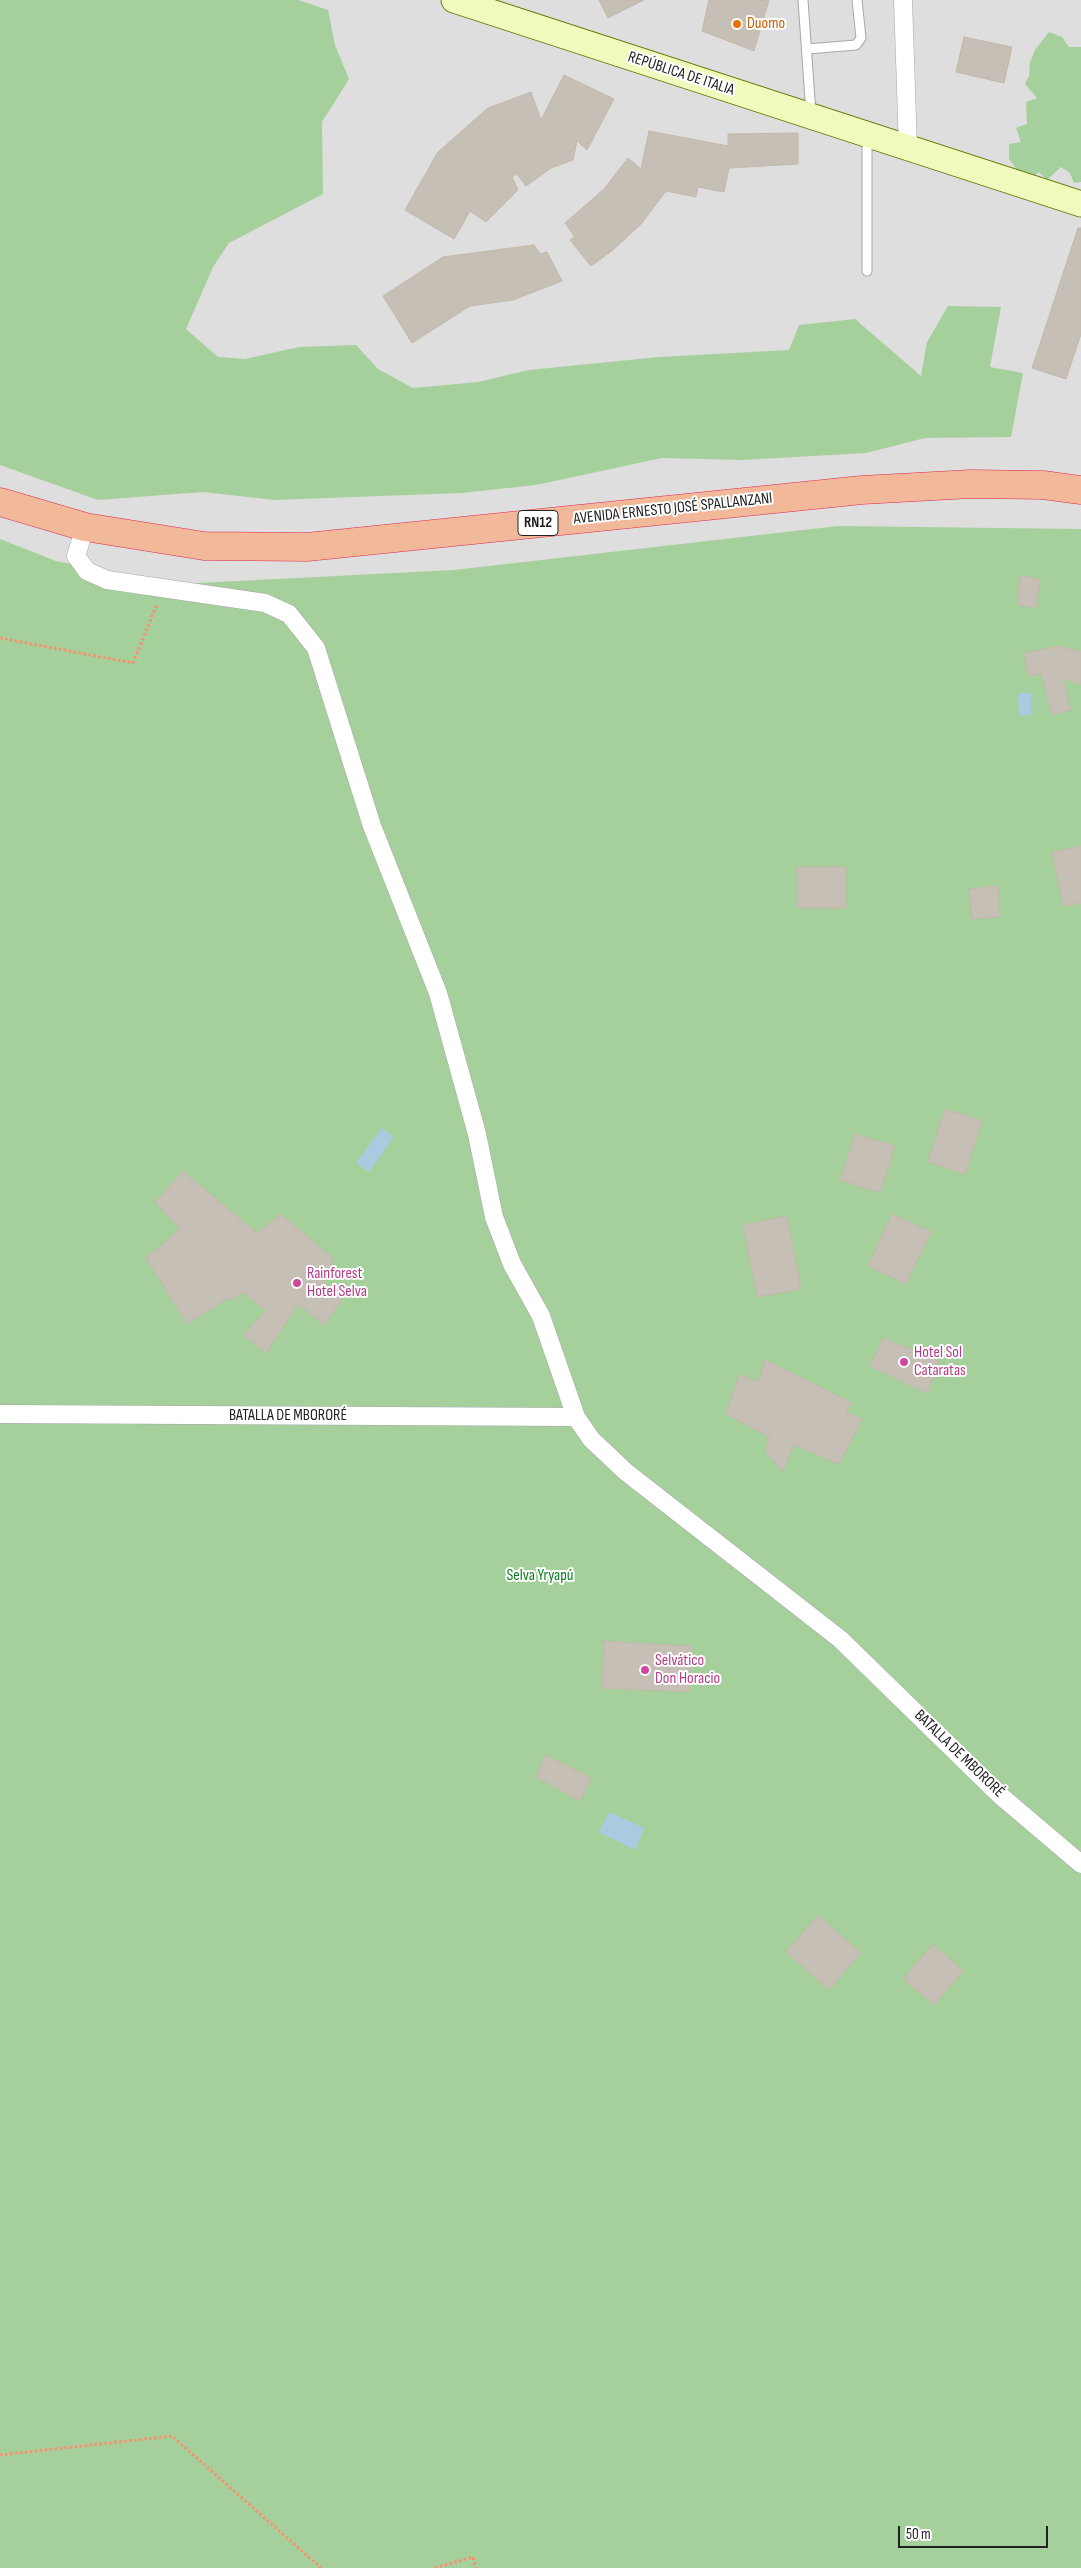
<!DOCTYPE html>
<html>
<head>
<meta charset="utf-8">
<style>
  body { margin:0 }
  #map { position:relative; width:1081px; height:2568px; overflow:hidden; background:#f1efe7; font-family:"Sofia Sans Condensed",sans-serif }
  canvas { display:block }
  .scale { position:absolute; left:898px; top:2526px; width:150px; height:22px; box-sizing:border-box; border:2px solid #212121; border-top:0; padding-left:6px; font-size:15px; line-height:18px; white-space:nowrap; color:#212121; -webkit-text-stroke:4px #fff; paint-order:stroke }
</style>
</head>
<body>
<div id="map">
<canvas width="1081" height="2568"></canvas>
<div class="scale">50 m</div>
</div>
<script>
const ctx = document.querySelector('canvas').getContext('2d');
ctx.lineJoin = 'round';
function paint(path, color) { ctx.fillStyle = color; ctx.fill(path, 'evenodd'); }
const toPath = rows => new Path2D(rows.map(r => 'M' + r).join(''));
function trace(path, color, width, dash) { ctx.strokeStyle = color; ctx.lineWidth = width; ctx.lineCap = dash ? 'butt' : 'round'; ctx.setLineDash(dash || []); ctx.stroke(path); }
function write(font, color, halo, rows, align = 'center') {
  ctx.font = font + ' "Sofia Sans Condensed",sans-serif'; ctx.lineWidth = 4; ctx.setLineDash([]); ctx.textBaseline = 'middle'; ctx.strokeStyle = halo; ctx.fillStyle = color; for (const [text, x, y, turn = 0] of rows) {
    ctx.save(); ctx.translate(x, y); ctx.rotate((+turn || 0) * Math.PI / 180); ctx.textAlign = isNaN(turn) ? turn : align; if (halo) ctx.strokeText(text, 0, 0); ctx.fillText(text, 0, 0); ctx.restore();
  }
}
const residential = toPath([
  [0,0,1081,0,1081,1791,0,612]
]);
const forest = toPath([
  [0,0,298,0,328,10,335,45,349,79,322,122,323,194,229,243,213,267,186,329,218,357,245,359,299,347,356,345,378,369,413,388,478,382,529,370,659,357,789,350,799,325,855,319,921,376,927,342,948,306,1001,307,990,367,1023,373,1011,437,925,438,866,453,742,460,662,458,536,485,461,493,275,500,203,492,98,500,0,465],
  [1049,32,1062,37,1069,47,1081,47,1081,182,1074,183,1070,173,1061,167,1047,180,1039,172,1029,179,1018,171,1009,159,1009,144,1021,142,1016,128,1027,124,1026,102,1037,98,1025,84,1029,76,1030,62,1035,50],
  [838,526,1081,529,1081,2568,0,2568,0,539,56,561,178,584,454,570]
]);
const water = toPath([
  [1018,693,1031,693,1031,715,1019,716],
  [382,1128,394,1137,369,1172,356,1163],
  [610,1812,644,1828,635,1850,598,1832]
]);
const building = toPath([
  [599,0,644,0,608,18,599,0],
  [709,0,769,0,754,51,702,31,709,0],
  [964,37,1012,47,1004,83,956,72,964,37],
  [564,75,614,99,587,150,577,141,573,160,551,168,526,186,517,174,512,177,518,190,486,222,470,211,454,239,405,210,438,152,488,108,531,92,541,120,564,75],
  [649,131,728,146,728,134,798,133,798,164,729,168,724,192,698,187,696,197,666,191,641,224,613,250,591,266,570,240,575,237,565,223,604,189,628,158,641,169,649,131],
  [1078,228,1081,228,1081,334,1066,379,1032,368,1078,228],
  [534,245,540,254,547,252,562,281,513,300,470,306,412,343,383,296,443,257,534,245],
  [1020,576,1040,579,1036,608,1017,605,1020,576],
  [1060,646,1081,652,1081,685,1063,678,1071,710,1052,715,1041,674,1028,676,1024,653,1060,646],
  [1081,846,1081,903,1063,906,1052,852,1081,846],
  [797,867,846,867,846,908,797,908,797,867],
  [998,886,1000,917,972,919,969,889,998,886],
  [945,1109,982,1121,965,1174,928,1162,945,1109],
  [855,1134,895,1146,880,1193,840,1180,855,1134],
  [183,1171,257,1233,281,1214,334,1259,322,1280,342,1300,324,1325,298,1304,266,1353,243,1335,266,1311,242,1292,232,1301,230,1297,187,1324,146,1258,180,1229,155,1202,183,1171],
  [892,1214,931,1232,906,1284,868,1266,892,1214],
  [787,1216,801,1289,757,1297,743,1225,787,1216],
  [883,1338,939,1361,927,1393,870,1366,883,1338],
  [765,1360,852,1403,846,1412,862,1419,839,1464,794,1445,783,1472,765,1452,769,1437,726,1414,739,1375,759,1381,765,1360],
  [604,1641,691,1646,689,1692,602,1688,604,1641],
  [545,1755,591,1778,580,1801,536,1777,545,1755],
  [818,1915,861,1953,829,1990,786,1952,818,1915],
  [933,1944,963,1971,934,2005,903,1979,933,1944]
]);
const path = toPath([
  [0,638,133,663,157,604],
  [0,2455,172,2436,321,2568],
  [435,2568,473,2557,476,2568]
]);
const service = toPath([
  [803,0,811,114],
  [807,49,856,45,861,38,857,0],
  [867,271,867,137]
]);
const minor = toPath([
  [903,0,908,148],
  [85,527,76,556,87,571,107,580,265,603,289,614,316,648,372,826,438,993,477,1134,494,1217,512,1264,541,1316,576,1417,591,1439,626,1472,840,1639,1002,1797,1081,1864],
  [0,1414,576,1417]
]);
const secondary = toPath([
  [454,0,1081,204]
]);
const trunk = toPath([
  [0,502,85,527,204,546,307,547,862,490,971,484,1043,485,1081,490]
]);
const markers = [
  [737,24,5,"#e8710a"],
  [297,1283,5,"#d1479c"],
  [904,1362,5,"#d1479c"],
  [645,1670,5,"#d1479c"]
];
const shields = [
  [538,523,40]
];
const shieldNames = [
  ["RN12",538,523]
];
const foodNames = [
  ["Duomo",747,24]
];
const streetNames = [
  ["REPÚBLICA DE ITALIA",681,74,18],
  ["AVENIDA ERNESTO JOSÉ SPALLANZANI",673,509,-6],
  ["BATALLA DE MBORORÉ",288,1416],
  ["BATALLA DE MBORORÉ",959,1754,44]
];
const hotelNames = [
  ["Rainforest",307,1274],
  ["Hotel Selva",307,1292],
  ["Hotel Sol",914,1353],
  ["Cataratas",914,1371],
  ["Selvático",655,1661],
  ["Don Horacio",655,1679]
];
const parkNames = [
  ["Selva Yryapú",540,1576]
];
paint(residential, '#dfdede');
paint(forest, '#a5d09c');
paint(water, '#a8cbdf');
paint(building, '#c6bfb6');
trace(building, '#c3b8a9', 1);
trace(service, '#a8a8a8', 11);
trace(minor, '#a8a8a8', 19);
trace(secondary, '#5f7b04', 27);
trace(trunk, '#dd274e', 29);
trace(path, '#fb8f6e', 3, [2.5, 2.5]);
trace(service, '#fff', 9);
trace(minor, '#fff', 18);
trace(secondary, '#effabc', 25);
trace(trunk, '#f2b89a', 28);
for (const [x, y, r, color] of markers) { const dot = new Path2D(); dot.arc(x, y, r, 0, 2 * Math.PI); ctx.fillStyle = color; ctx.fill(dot); trace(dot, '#fff', 2); }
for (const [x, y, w] of shields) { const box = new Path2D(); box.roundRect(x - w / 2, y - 12.5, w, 25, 4); ctx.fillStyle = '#fff'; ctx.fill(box); trace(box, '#212121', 1); }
write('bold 15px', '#212121', null, shieldNames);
write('16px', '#c56008', '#fff', foodNames, 'left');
write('16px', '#212121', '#fff', streetNames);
write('16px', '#b23c85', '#fff', hotelNames, 'left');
write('16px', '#0b8224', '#fff', parkNames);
</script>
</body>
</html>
